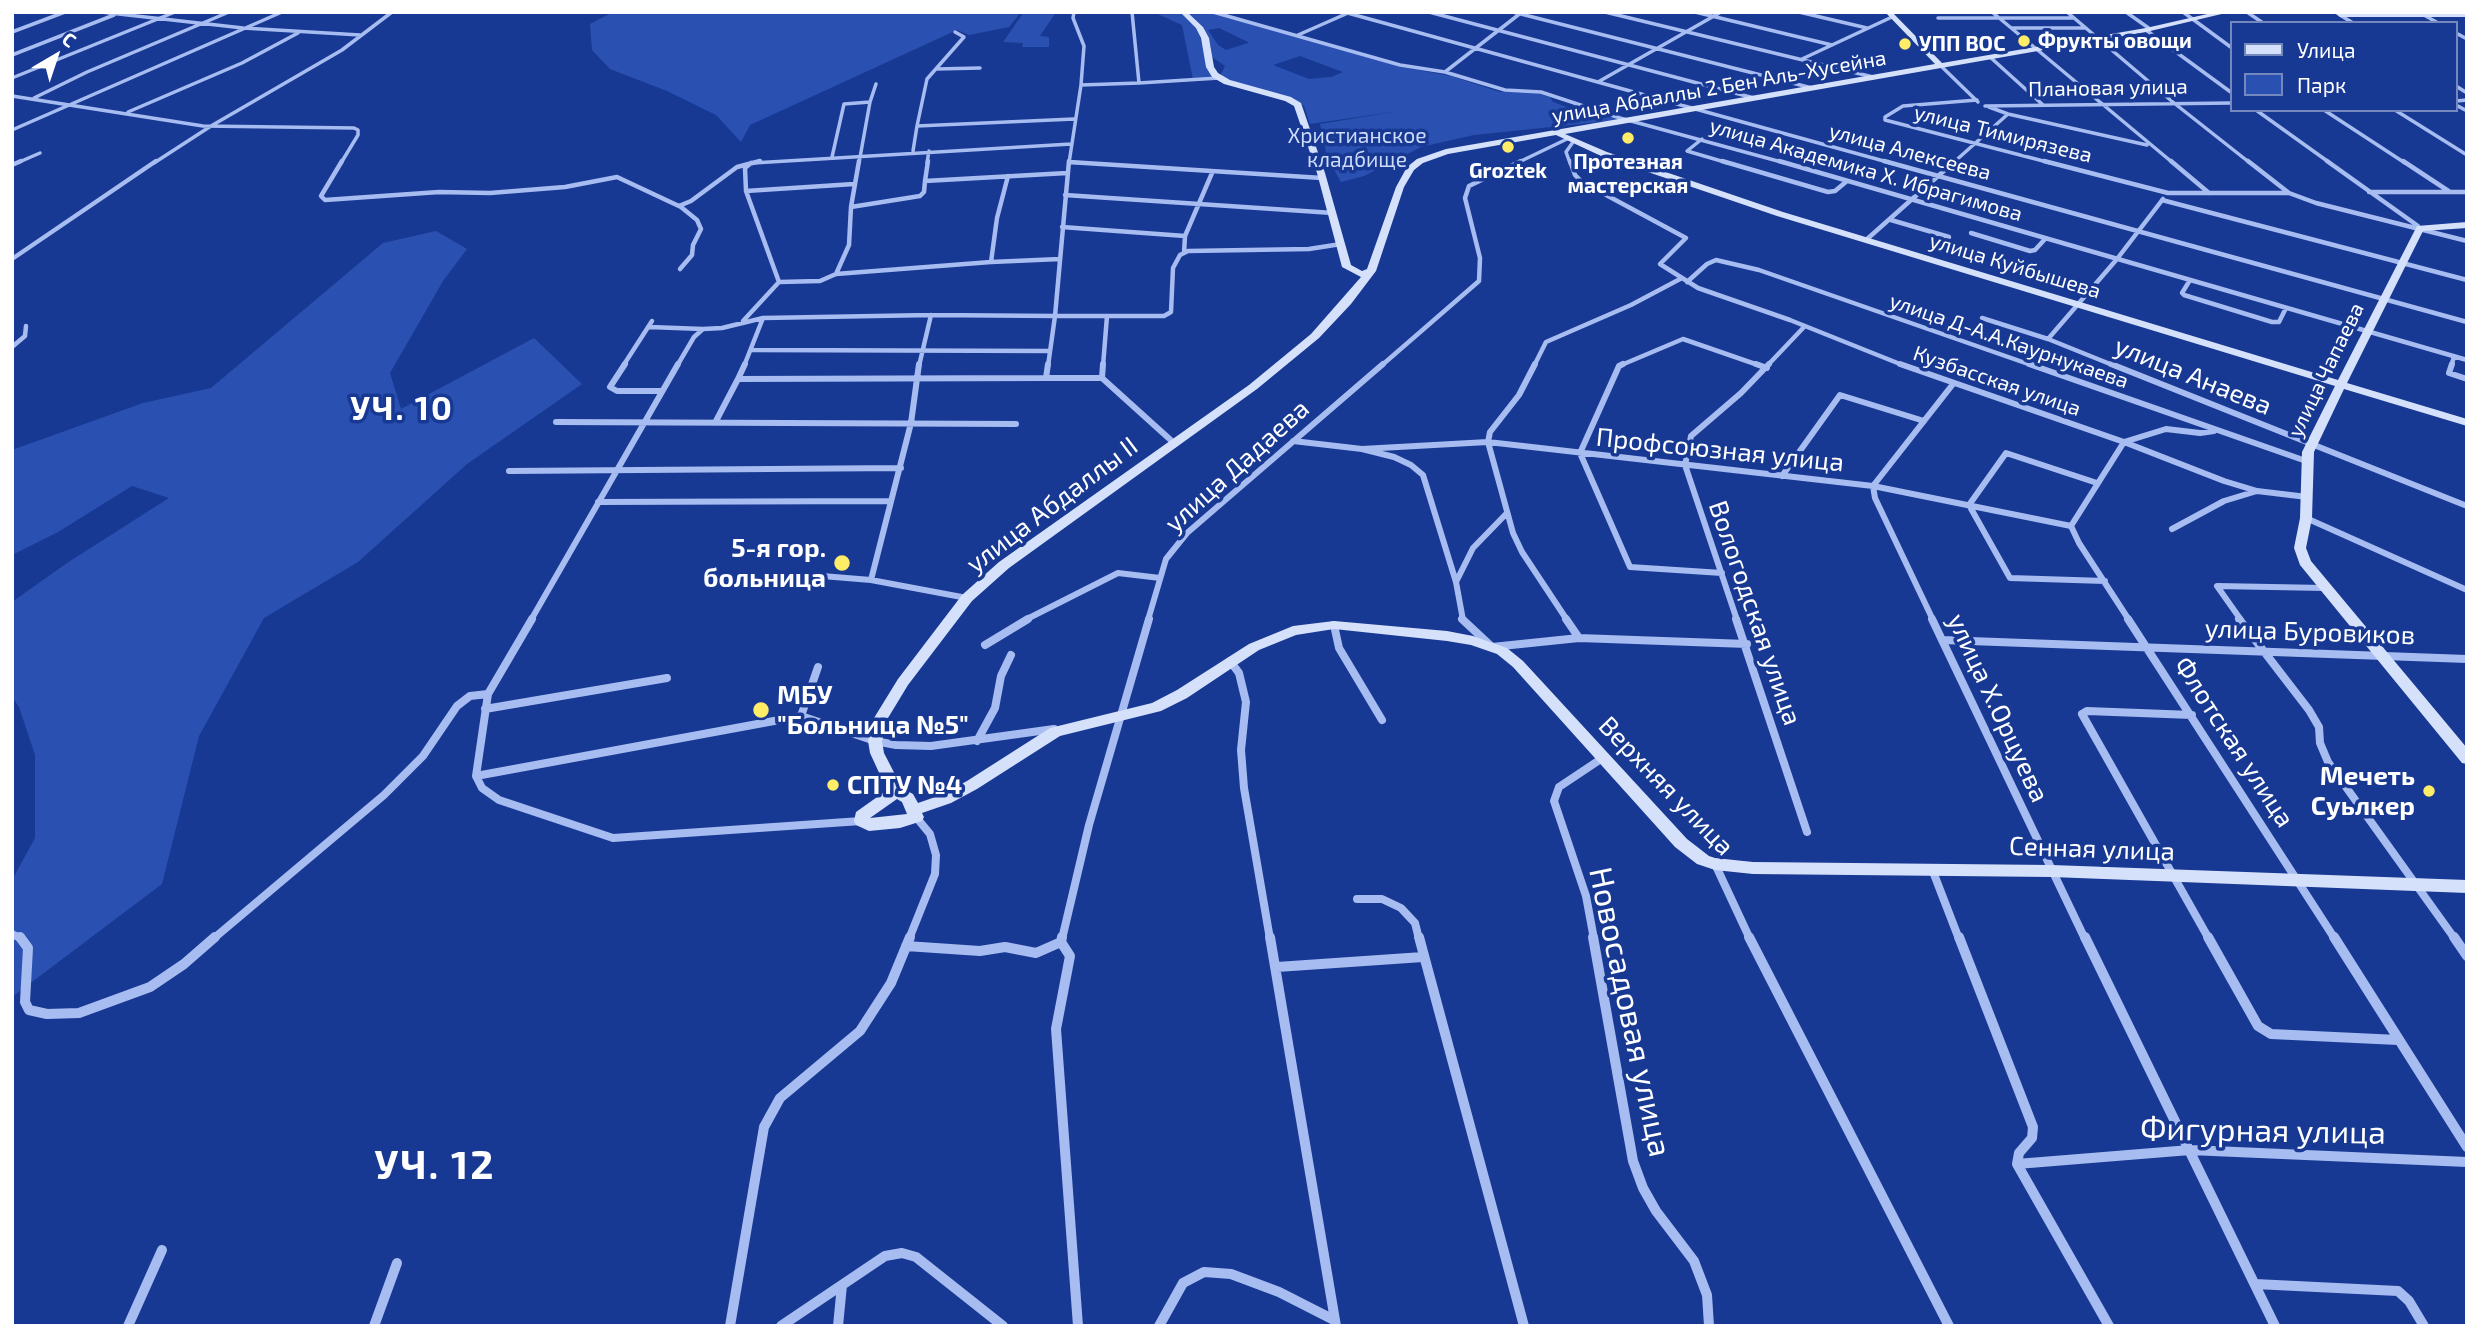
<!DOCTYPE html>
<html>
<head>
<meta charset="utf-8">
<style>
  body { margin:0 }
  #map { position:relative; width:2479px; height:1338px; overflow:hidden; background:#183993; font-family:"Exo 2",sans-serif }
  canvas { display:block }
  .frame { position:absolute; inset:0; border:14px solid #fff; pointer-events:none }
  .legend { position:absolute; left:2230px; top:21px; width:228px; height:91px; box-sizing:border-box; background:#183993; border:2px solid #7488be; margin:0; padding:9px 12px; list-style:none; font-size:21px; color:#fff }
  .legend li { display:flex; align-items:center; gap:14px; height:35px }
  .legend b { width:35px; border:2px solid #7488be }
  .north { position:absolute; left:21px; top:21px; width:70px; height:70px; -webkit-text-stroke:5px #183993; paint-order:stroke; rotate:39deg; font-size:19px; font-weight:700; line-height:28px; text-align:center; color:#fff }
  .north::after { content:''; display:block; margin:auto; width:24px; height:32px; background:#fff; clip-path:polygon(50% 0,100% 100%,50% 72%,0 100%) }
</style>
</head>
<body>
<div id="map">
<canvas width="2479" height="1338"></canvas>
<div class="frame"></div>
<ul class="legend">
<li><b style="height:9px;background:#d5e0fb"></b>Улица</li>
<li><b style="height:19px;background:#2a51b1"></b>Парк</li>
</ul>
<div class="north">С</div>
</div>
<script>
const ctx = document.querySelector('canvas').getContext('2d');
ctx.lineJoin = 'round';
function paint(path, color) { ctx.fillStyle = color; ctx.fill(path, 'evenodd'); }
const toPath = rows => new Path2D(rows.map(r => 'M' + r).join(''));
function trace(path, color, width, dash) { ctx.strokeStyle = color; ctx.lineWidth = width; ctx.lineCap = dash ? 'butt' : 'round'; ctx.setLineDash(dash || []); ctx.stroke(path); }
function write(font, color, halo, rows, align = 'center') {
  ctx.font = font + ' "Exo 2",sans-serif'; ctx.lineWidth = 7; ctx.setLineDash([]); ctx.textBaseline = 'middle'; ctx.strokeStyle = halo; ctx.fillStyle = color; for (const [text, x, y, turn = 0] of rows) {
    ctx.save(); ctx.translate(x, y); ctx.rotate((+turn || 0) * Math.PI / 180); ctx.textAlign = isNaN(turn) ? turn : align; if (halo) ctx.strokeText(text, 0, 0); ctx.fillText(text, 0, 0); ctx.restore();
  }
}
const green = toPath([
  [613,12,1021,12,1009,27,969,35,957,30,750,125,741,142,716,115,667,91,610,69,592,50,590,24],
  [1024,12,1056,12,1040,36,1049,37,1049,47,1022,47,1023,43,1003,42],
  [1153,12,1180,12,1197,27,1212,77,1193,79,1182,25],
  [1186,12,1211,12,1401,67,1451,76,1500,92,1535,92,1550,97,1553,102,1572,109,1574,105,1586,109,1594,117,1599,117,1601,113,1618,120,1474,135,1421,147,1364,176,1341,182,1327,157,1320,124,1399,111,1310,124,1304,106,1293,98,1244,86,1220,76,1225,66,1212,57,1211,46,1202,27],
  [1219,28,1248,42,1248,43,1226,50,1218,45,1208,30],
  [1300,56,1343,72,1331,77,1309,79,1273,65],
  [436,231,467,249,443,281,390,373,401,409,534,338,582,384,467,464,358,562,264,618,199,736,162,884,12,997,12,880,35,838,35,755,19,707,12,697,12,602,67,563,169,498,132,486,58,532,12,555,12,450,143,403,211,388,383,243]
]);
const streetFar4 = toPath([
  [101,12,243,28,360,35],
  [1074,12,1073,18,1084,46,1081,85,1139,83],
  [1132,12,1139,83,1219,78],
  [1213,12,1400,65,1445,72,1505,90,1541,92,1620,118,1785,163],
  [1344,12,1891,163],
  [1429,12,1754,98],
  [1513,12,1812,88],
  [1605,12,1873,77],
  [1695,12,1832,45],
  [1799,12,1867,28],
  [1992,12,2173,163],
  [2067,12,2174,103,2250,163],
  [2126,12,2150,29],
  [2183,12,2232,48],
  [2247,12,2263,23],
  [2340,15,2353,23],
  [2424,15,2438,23],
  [1938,18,2074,18],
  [2012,28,2086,28],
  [2146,30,2232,93],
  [12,32,65,12],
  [2456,33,2467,39],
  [1298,35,1348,13],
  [12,55,114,15],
  [1990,57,2042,104],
  [1802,59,1892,17],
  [1941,66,1978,102],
  [936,69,980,68],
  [1445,72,1522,12],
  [12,78,175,12],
  [1598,82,1721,12],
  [2456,86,2467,93],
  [12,96,203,126,354,128,358,130,358,135,341,163],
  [34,98,87,72,229,12],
  [1977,100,1903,106,1885,117,1885,120,2051,163],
  [2456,101,2467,100],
  [870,102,876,84],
  [2456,105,2467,111],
  [1985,106,2232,103],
  [1989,107,2008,114,2147,145],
  [2256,110,2330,163],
  [2324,110,2405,163],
  [2395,110,2467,155],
  [128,112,242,63,298,33],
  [917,126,927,79,964,37,955,32],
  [12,130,282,12],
  [1702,139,1687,151,1728,163],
  [913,151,917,126,1074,119],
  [832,157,844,104,870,102,859,163],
  [1069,162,1083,163],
  [17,163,40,153],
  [154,163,211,126,342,50,392,12],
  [753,163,1071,144],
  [927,163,929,151],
  [1069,163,1081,85],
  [1517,163,1567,139],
  [1570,163,1566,152,1573,142],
  [1953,163,2008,114]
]);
const streetFar3 = toPath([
  [342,161,321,196,325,200,439,192,490,193,565,187,617,177,681,207,697,220,701,229,693,245,692,255,680,269],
  [1069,161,1055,316,1107,316,1103,366],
  [1570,161,1575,175,1582,182,1686,238,1660,264,1698,288,1790,320,1905,366],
  [1722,161,1828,192,1835,191,1847,181],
  [1779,161,2467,360],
  [1884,161,2467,322],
  [2044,161,2168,193,2289,193],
  [2171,161,2209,193],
  [2248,161,2289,193,2316,203,2467,241],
  [2327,161,2418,226],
  [2403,161,2450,192],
  [1069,162,1322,178],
  [751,163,745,168,746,191,779,282],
  [12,165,21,161],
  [1008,176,997,218,991,262,1060,259],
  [925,181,928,161],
  [746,191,854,184],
  [2369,192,2467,192],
  [1065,195,1333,213],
  [2162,200,2467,280],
  [679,206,691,201,737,167,760,161],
  [851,207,859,161],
  [1891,220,1949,237],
  [1062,227,1185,236],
  [1971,233,2030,251,2035,250,2045,239],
  [1866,240,1955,161],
  [1184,253,1185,236,1212,173],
  [12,259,156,161],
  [836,274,991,262],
  [2190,280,2182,293,2184,295,2272,322,2279,322,2286,308],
  [1687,282,1707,264,1716,260,1759,270,2034,366],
  [1107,316,1164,316,1171,312,1173,268,1180,255,1188,251,1309,249,1341,244],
  [1982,318,2048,339,2115,366],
  [743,321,779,282,820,281,836,274,849,245,851,207,920,196,924,192,925,181,1067,173],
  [649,327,703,329],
  [2048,339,2117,259,2163,199],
  [12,347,25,336,26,326],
  [752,350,1050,351],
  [623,366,652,321],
  [677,366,694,337,703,329,722,328,763,318],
  [744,366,763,318,931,315,1055,316,1048,366],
  [919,366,931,315],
  [1381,366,1479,281,1480,258,1465,198,1469,186,1521,161],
  [1534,366,1546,342,1631,305,1682,278],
  [1619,366,1683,339,1761,366],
  [1767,366,1804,327],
  [2451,366,2454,357]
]);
const streetFar2 = toPath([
  [625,364,610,387,617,391,662,391],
  [745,364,738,379,1046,378,1048,364],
  [1535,364,1519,395,1490,432,1488,442,1513,533,1522,552,1567,620],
  [1623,364,1619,366,1580,453,1630,567,1722,573],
  [1756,364,1767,368],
  [1900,364,2124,442,2224,481,2257,491,2307,497],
  [2029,364,2306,461],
  [2111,364,2467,506],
  [2452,364,2449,373,2467,379],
  [1046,378,1102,378,1174,443],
  [1102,378,1103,364],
  [716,421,738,379],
  [556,422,1016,424],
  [1293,441,1362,449,1488,442,1873,486,2071,526],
  [1362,449,1394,457,1411,465,1423,475,1456,582,1463,620],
  [509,471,901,468],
  [1782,476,1840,395,1924,421],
  [2097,483,2006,453,1969,505,2010,578,2105,581],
  [598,502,891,501],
  [2306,518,2467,590],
  [2071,526,2079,543,2129,620],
  [2071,526,2124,442,2166,429,2200,433,2214,431],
  [2172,529,2224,501,2257,491],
  [822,576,871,580,967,598],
  [871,580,911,423,919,364],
  [1456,582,1473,548,1506,514],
  [531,620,678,364],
  [1025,620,1118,573,1160,578],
  [1148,620,1166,559,1187,533,1383,364],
  [1737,620,1685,465,1691,436,1741,393,1769,364],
  [1933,620,1875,498,1873,486,1953,384],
  [2241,620,2217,586,2325,588]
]);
const streetFar1 = toPath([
  [1462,619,1492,647,1579,638,1566,619],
  [1736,619,1807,832],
  [1932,619,2085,939],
  [2128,619,2335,939],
  [2239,619,2309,710,2319,727,2320,743,2328,762,2455,939],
  [1334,625,1339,648,1382,720],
  [1579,638,1747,644],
  [1942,640,2467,659],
  [985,645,1028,619],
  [1230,661,1239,673,1246,702,1241,750,1244,788,1270,939],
  [818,667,801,716,875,741,896,745,931,746,1054,729],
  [488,694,532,619],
  [485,709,667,678],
  [2192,715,2087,711,2082,714,2209,939],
  [977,741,995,708,1001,676,1011,655],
  [476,776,801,716],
  [1715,864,1750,939],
  [1932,869,1959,939],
  [1357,899,1382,899,1401,908,1415,923,1419,939],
  [12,934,22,939],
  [213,939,384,795,423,756,457,706,470,696,488,694,476,776,482,788,499,800,613,838,861,821],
  [909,939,935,874,936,855,930,834,916,817],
  [1062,939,1089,825,1149,619],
  [1594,939,1586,896,1554,801,1559,787,1601,759]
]);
const street = toPath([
  [20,937,28,948,25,1002,29,1010,47,1014,79,1013,150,987,184,964,215,937],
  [1270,937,1336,1326],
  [1419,937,1524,1326],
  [1593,937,1633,1161,1643,1188,1656,1211,1694,1261,1707,1295,1709,1326],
  [1749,937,1949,1326],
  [1959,937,2033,1127,2032,1138,2019,1153,2017,1164,2109,1326],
  [2085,937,2275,1326],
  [2208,937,2258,1026,2271,1034,2398,1040],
  [2334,937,2467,1147],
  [2454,937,2467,956],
  [1061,942,1062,937],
  [1061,942,1070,956,1056,1029,1078,1326],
  [906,946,980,951,1005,947,1036,953,1061,942],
  [1277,967,1423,957],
  [2017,1164,2190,1150,2467,1162],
  [2255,1284,2398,1291,2409,1301,2424,1326],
  [128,1326,162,1250],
  [374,1326,397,1263],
  [730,1326,764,1127,780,1098,860,1031,891,983,910,937],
  [781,1326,885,1256,902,1253,916,1257,1003,1326],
  [838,1326,842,1285],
  [1159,1326,1183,1283,1204,1272,1231,1274,1279,1292,1334,1320]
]);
const secondary = toPath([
  [1180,12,1187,12,1203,27,1209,38,1214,67,1218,73,1230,80,1291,97,1301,103,1325,173,1351,265,1362,271,1367,269,1396,187,1407,167,1417,159,1446,149,1935,64,1885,12,1892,12,1942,63,2146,28,2216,12,2230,12,2146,32,1565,134,1607,152,1783,212,2338,380,2417,226,2467,222,2467,228,2423,231,2347,383,2467,419,2467,426,2344,389,2314,452,2312,518,2306,548,2311,561,2467,748,2467,764,2462,763,2300,565,2294,548,2300,518,2302,452,2335,386,1777,216,1601,156,1556,135,1448,154,1423,163,1414,170,1404,187,1376,271,1351,304,1319,338,1257,389,1009,568,972,601,908,685,888,718,882,741,884,753,902,788,913,794,918,803,941,795,967,781,1050,728,1152,703,1177,690,1249,644,1293,626,1334,621,1447,631,1473,636,1507,648,1523,661,1687,839,1709,856,1715,858,1753,862,2052,865,2467,880,2467,893,2052,877,1753,874,1715,870,1697,864,1675,847,1513,667,1497,654,1471,645,1447,641,1334,629,1296,635,1259,650,1187,698,1161,711,1060,736,977,789,951,803,922,813,924,817,922,821,900,828,869,831,856,825,854,821,856,812,887,790,870,753,868,741,874,718,898,679,962,595,999,562,1249,385,1311,334,1361,277,1342,267,1317,173,1294,106,1285,101,1224,84,1212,77,1206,67,1201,38,1196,28,1180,12],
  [897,799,902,802,907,814,870,818,897,799],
  [2333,12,2467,13,2467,17,2340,17,2333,12]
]);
const markers = [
  [2024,41,7,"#ffec67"],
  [1905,44,7,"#ffec67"],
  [1628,138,7,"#ffec67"],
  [1508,147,7,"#ffec67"],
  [842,563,9,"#ffec67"],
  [761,710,9,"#ffec67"],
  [833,785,7,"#ffec67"],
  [2429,791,7,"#ffec67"]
];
const farPoinames = [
  ["Фрукты овощи",2038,41],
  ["УПП ВОС",1919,44],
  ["Протезная",1628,162,"center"],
  ["мастерская",1628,186,"center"],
  ["Groztek",1508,171,"center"]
];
const farStreetnames = [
  ["улица Абдаллы 2 Бен Аль-Хусейна",1719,87,-10],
  ["Плановая улица",2108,88,-1],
  ["улица Тимирязева",2003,134,14],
  ["улица Алексеева",1910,152,15],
  ["улица Академика Х. Ибрагимова",1866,170,16],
  ["улица Куйбышева",2015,266,17],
  ["улица Д-А.А.Каурнукаева",2009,341,19],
  ["улица Чапаева",2326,370,-64],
  ["Кузбасская улица",1997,381,19]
];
const farParknames = [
  ["Христианское",1357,136],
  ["кладбище",1357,160]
];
const streetNames = [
  ["улица Анаева",2193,376,22],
  ["Профсоюзная улица",1720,450,6],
  ["улица Дадаева",1237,466,-42],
  ["улица Абдаллы II",1052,505,-37],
  ["Вологодская улица",1755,613,71],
  ["улица Буровиков",2310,632,2],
  ["улица Х.Орцуева",1998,708,65],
  ["Флотская улица",2234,742,57],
  ["Верхняя улица",1666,786,46],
  ["Сенная улица",2092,849,2]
];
const poiNames = [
  ["5-я гор.",826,548],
  ["больница",826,578],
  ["МБУ",777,695,"left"],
  ["\"Больница №5\"",777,725,"left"],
  ["Мечеть",2415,776],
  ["Суьлкер",2415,806],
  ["СПТУ №4",847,785,"left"]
];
const nearStreetnames = [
  ["Новосадовая улица",1630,1012,78],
  ["Фигурная улица",2263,1131,1]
];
const districtNames = [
  ["УЧ. 10",402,409]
];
const nearDistrictnames = [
  ["УЧ. 12",435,1166]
];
paint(green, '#2a51b1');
trace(streetFar4, '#a7bcf0', 3.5);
trace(streetFar3, '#a7bcf0', 4.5);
trace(streetFar2, '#a7bcf0', 6);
trace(streetFar1, '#a7bcf0', 8);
trace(street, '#a7bcf0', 10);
paint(secondary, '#d5e0fb');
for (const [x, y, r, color] of markers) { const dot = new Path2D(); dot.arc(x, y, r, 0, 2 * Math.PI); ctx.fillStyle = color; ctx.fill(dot); trace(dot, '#183993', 2.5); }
write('bold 21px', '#fff', '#183993', farPoinames, 'left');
write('21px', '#fff', '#183993', farStreetnames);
write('21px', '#cedbfb', '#183993', farParknames);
write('26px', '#fff', '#183993', streetNames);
write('bold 26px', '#fff', '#183993', poiNames, 'right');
write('32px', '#fff', '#183993', nearStreetnames);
ctx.letterSpacing = '2px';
write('bold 33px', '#fff', '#183993', districtNames);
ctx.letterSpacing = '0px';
ctx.letterSpacing = '2px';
write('bold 40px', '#fff', '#183993', nearDistrictnames);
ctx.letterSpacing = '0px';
</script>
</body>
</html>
